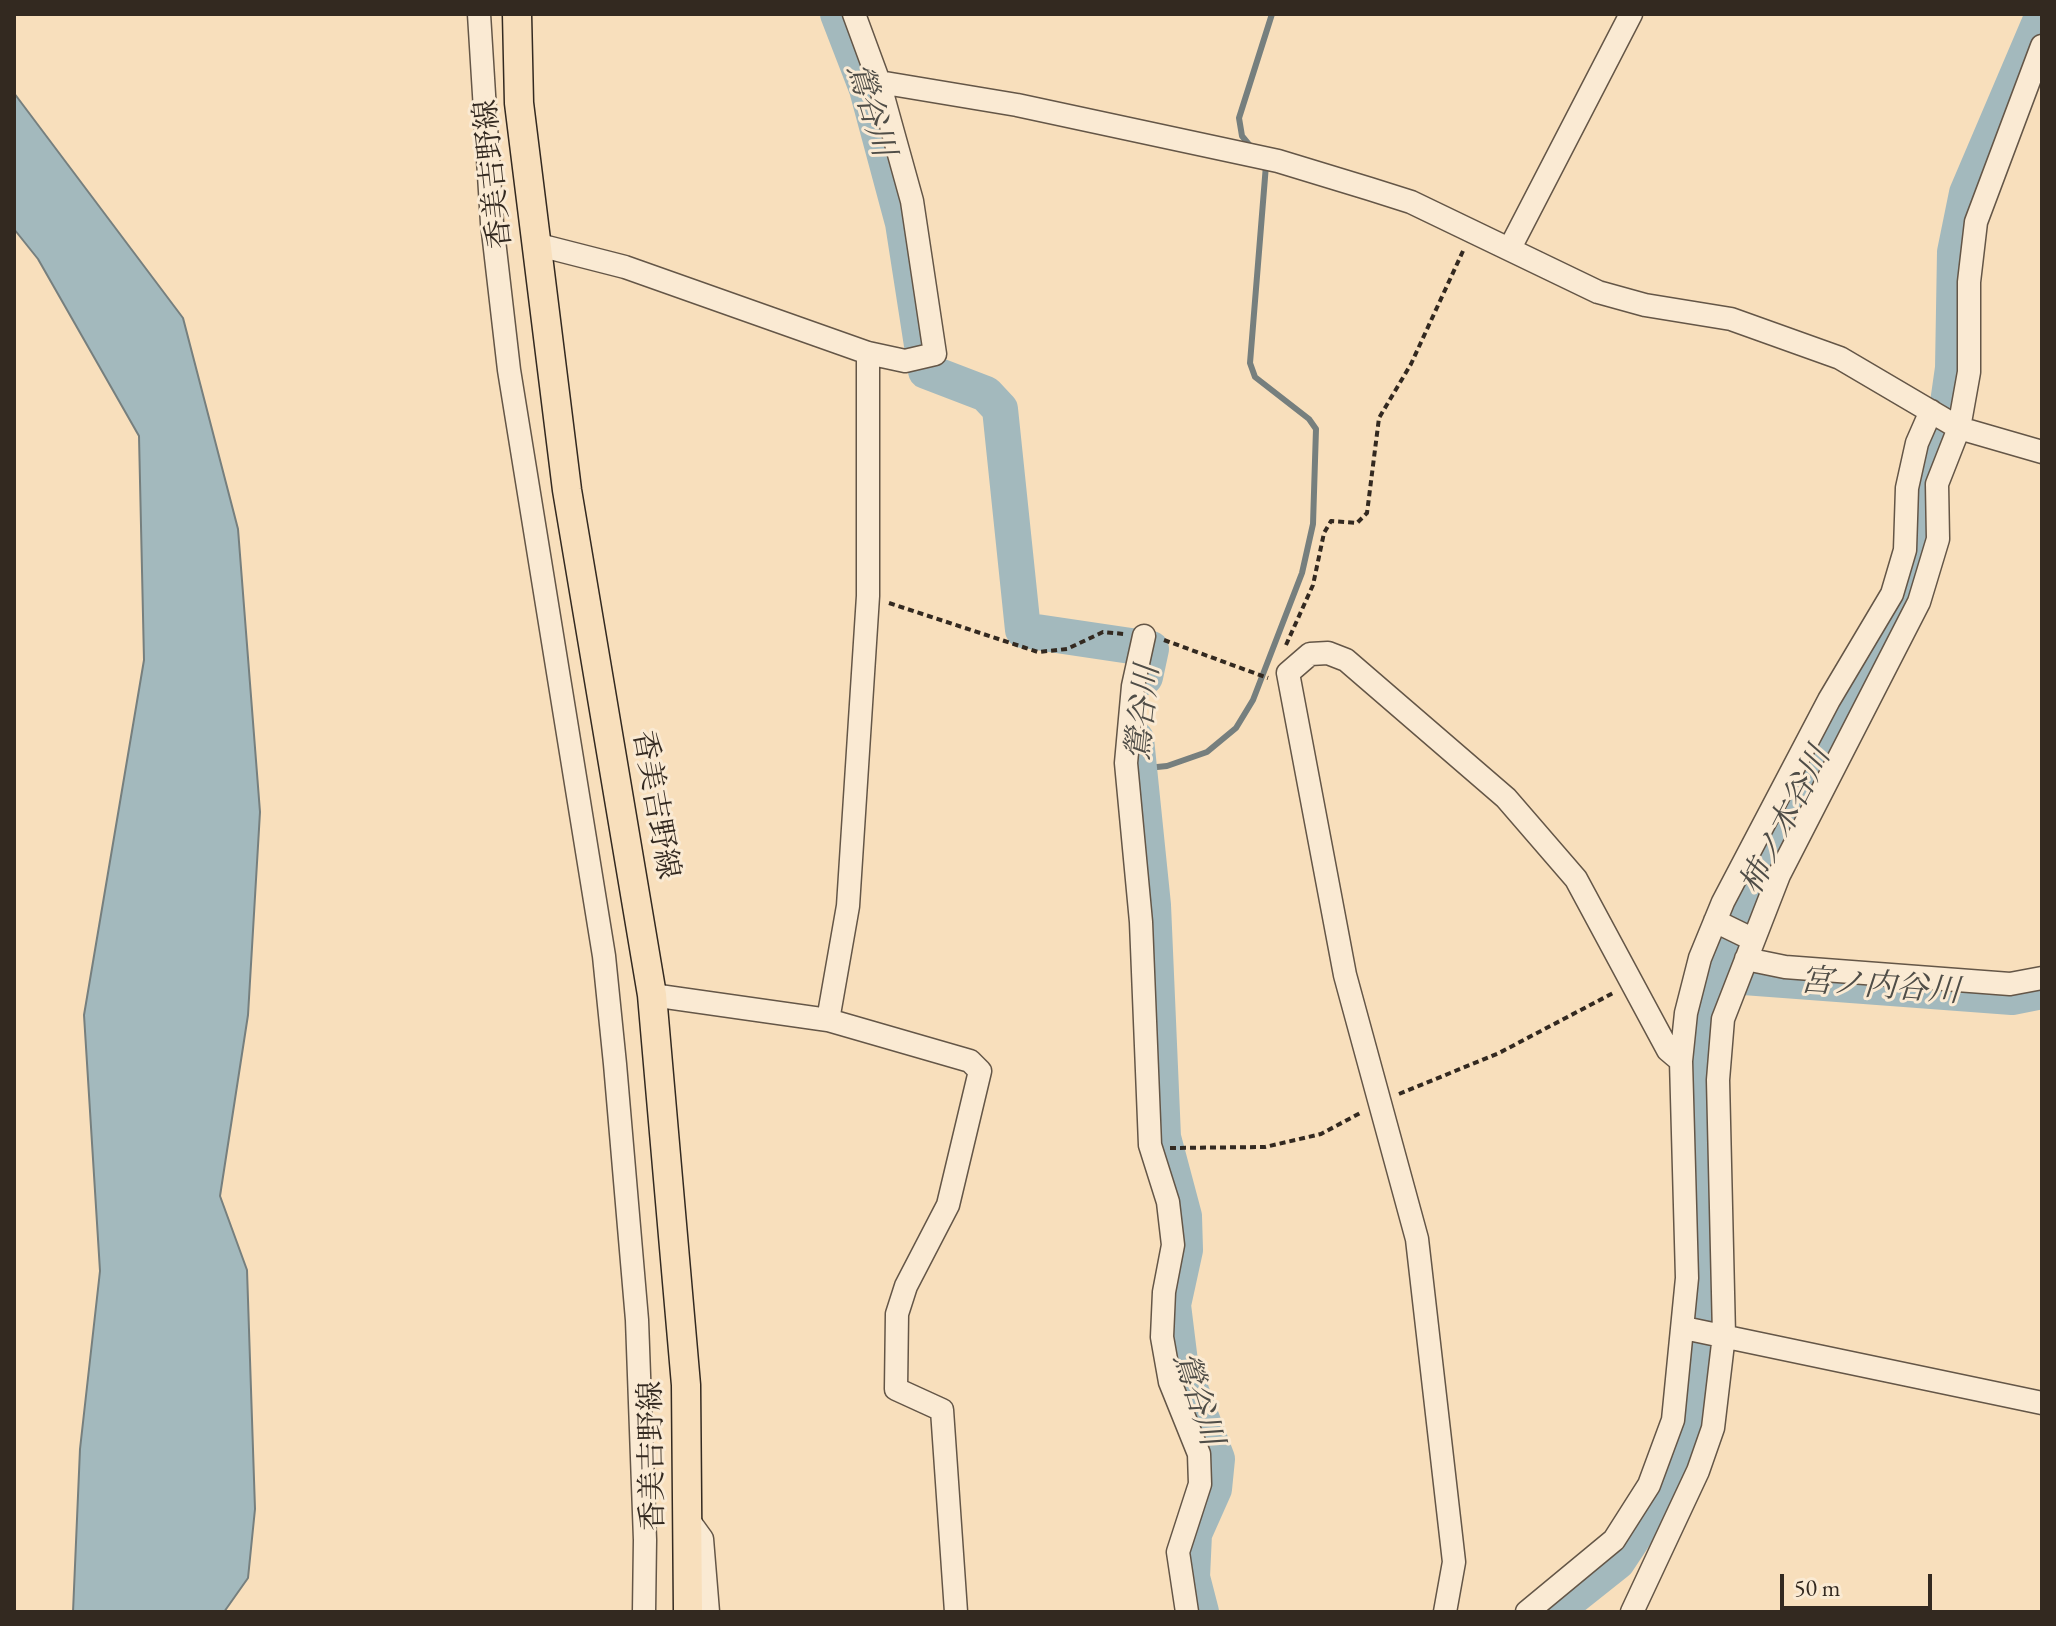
<!DOCTYPE html>
<html>
<head>
<meta charset="utf-8">
<style>
  body { margin:0 }
  #map { position:relative; width:2056px; height:1626px; overflow:hidden; background:#f8dfbc; font-family:"EB Garamond",serif }
  canvas { display:block }
  .frame { position:absolute; inset:0; border:16px solid #332920; pointer-events:none }
  .scale { position:absolute; left:1780px; top:1574px; width:152px; height:36px; box-sizing:border-box; border:4px solid #332920; border-top:0; padding-left:10px; font-size:24px; line-height:28px; white-space:nowrap; color:#332920; -webkit-text-stroke:6px #faead3; paint-order:stroke }
</style>
</head>
<body>
<div id="map">
<canvas width="2056" height="1626"></canvas>
<div class="frame"></div>
<div class="scale">50 m</div>
</div>
<script>
const ctx = document.querySelector('canvas').getContext('2d');
ctx.lineJoin = 'round';
function paint(path, color) { ctx.fillStyle = color; ctx.fill(path, 'evenodd'); }
const toPath = rows => new Path2D(rows.map(r => 'M' + r).join(''));
function trace(path, color, width, dash) { ctx.strokeStyle = color; ctx.lineWidth = width; ctx.lineCap = dash ? 'butt' : 'round'; ctx.setLineDash(dash || []); ctx.stroke(path); }
function write(font, color, halo, rows, align = 'center') {
  ctx.font = font + ' "EB Garamond","Noto Serif JP",serif'; ctx.lineWidth = 6; ctx.setLineDash([]); ctx.textBaseline = 'middle'; ctx.strokeStyle = halo; ctx.fillStyle = color; for (const [text, x, y, turn = 0] of rows) {
    ctx.save(); ctx.translate(x, y); ctx.rotate((+turn || 0) * Math.PI / 180); ctx.textAlign = isNaN(turn) ? turn : align; if (halo) ctx.strokeText(text, 0, 0); ctx.fillText(text, 0, 0); ctx.restore();
  }
}
const water = toPath([
  [14,93,183,318,238,529,260,812,248,1015,220,1196,247,1270,255,1509,248,1578,224,1612,73,1612,80,1449,100,1271,84,1015,144,660,139,436,38,259,14,229,14,93]
]);
const stream = toPath([
  [1251,147,1242,136,1239,118,1272,14],
  [1137,769,1167,766,1207,752,1236,728,1253,700,1302,573,1313,524,1316,429,1309,419,1255,377,1250,363,1266,165]
]);
const river = toPath([
  [838,14,867,89,903,223,926,371,986,394,1000,409,1023,630,1151,649,1145,677],
  [1136,739,1153,905,1163,1137,1184,1216,1185,1250,1173,1305,1180,1362,1217,1459,1214,1489,1194,1534,1192,1577,1201,1612],
  [1717,975,2012,997,2042,991],
  [1554,1612,1617,1562,1662,1494,1691,1414,1703,1293,1696,1145,1698,1037,1743,906,1824,744,1909,599,1922,552,1921,486,1948,403,1953,368,1955,252,1967,193,2042,17]
]);
const path = toPath([
  [889,603,1038,652,1067,649,1103,632,1124,634],
  [1164,640,1268,678],
  [1286,645,1313,585,1324,533,1331,521,1357,523,1367,513,1379,418,1411,364,1463,251],
  [1399,1094,1499,1053,1615,992],
  [1170,1148,1265,1147,1321,1134,1362,1112]
]);
const minor = toPath([
  [479,14,492,223,509,370,604,956,615,1064,637,1320,645,1540,644,1612],
  [879,82,1017,105,1278,161,1370,189,1411,202,1598,292,1645,305,1731,319,1840,358,1959,428,2042,452],
  [535,244,625,267,868,353,905,361,935,354,912,201,879,82,854,14],
  [1510,248,1631,14],
  [1144,636,1133,686,1126,763,1141,922,1150,1145,1168,1202,1173,1245,1164,1292,1162,1337,1170,1382,1199,1454,1200,1484,1178,1552,1187,1612],
  [1715,921,1752,939],
  [1746,959,1785,967,2010,984,2042,978],
  [652,995,828,1020,970,1061,980,1071,948,1205,906,1286,897,1314,896,1389,942,1410,956,1612],
  [828,1020,848,906,868,596,868,353],
  [1684,1328,2042,1403],
  [689,1521,702,1539,708,1612],
  [1445,1612,1454,1562,1417,1239,1345,975,1288,673,1310,654,1328,653,1346,660,1506,798,1576,879,1668,1050,1681,1061],
  [1527,1612,1614,1540,1649,1485,1673,1420,1687,1278,1681,1061,1686,1013,1700,958,1723,902,1829,700,1892,594,1905,550,1907,488,1917,443,1931,411],
  [1632,1612,1698,1471,1713,1428,1724,1335,1718,1080,1723,1019,1779,875,1919,602,1938,539,1937,484,1959,428,1969,372,1969,282,1976,222,2042,46]
]);
const major = toPath([
  [517,14,519,103,567,490,652,995,686,1385,688,1612]
]);
const streetNames = [
  ["香美吉野線",494,174,-96],
  ["香美吉野線",655,805,80],
  ["香美吉野線",653,1456,-91]
];
const waterNames = [
  ["鶯谷川",870,110,73],
  ["鶯谷川",1144,713,-84],
  ["柿ノ木谷川",1786,821,-63],
  ["宮ノ内谷川",1880,987,4],
  ["鶯谷川",1197,1399,72]
];
paint(water, '#a3b9bd');
trace(water, '#767f7e', 2);
trace(stream, '#767f7e', 6);
trace(river, '#a3b9bd', 36);
trace(minor, '#645647', 25);
trace(major, '#332920', 31);
trace(path, '#332920', 4, [6, 4]);
trace(minor, '#faead3', 22);
trace(major, '#f8dfbc', 28);
write('30px', '#332920', '#faead3', streetNames);
write('italic 32px', '#4f4d47', '#faead3', waterNames);
</script>
</body>
</html>
